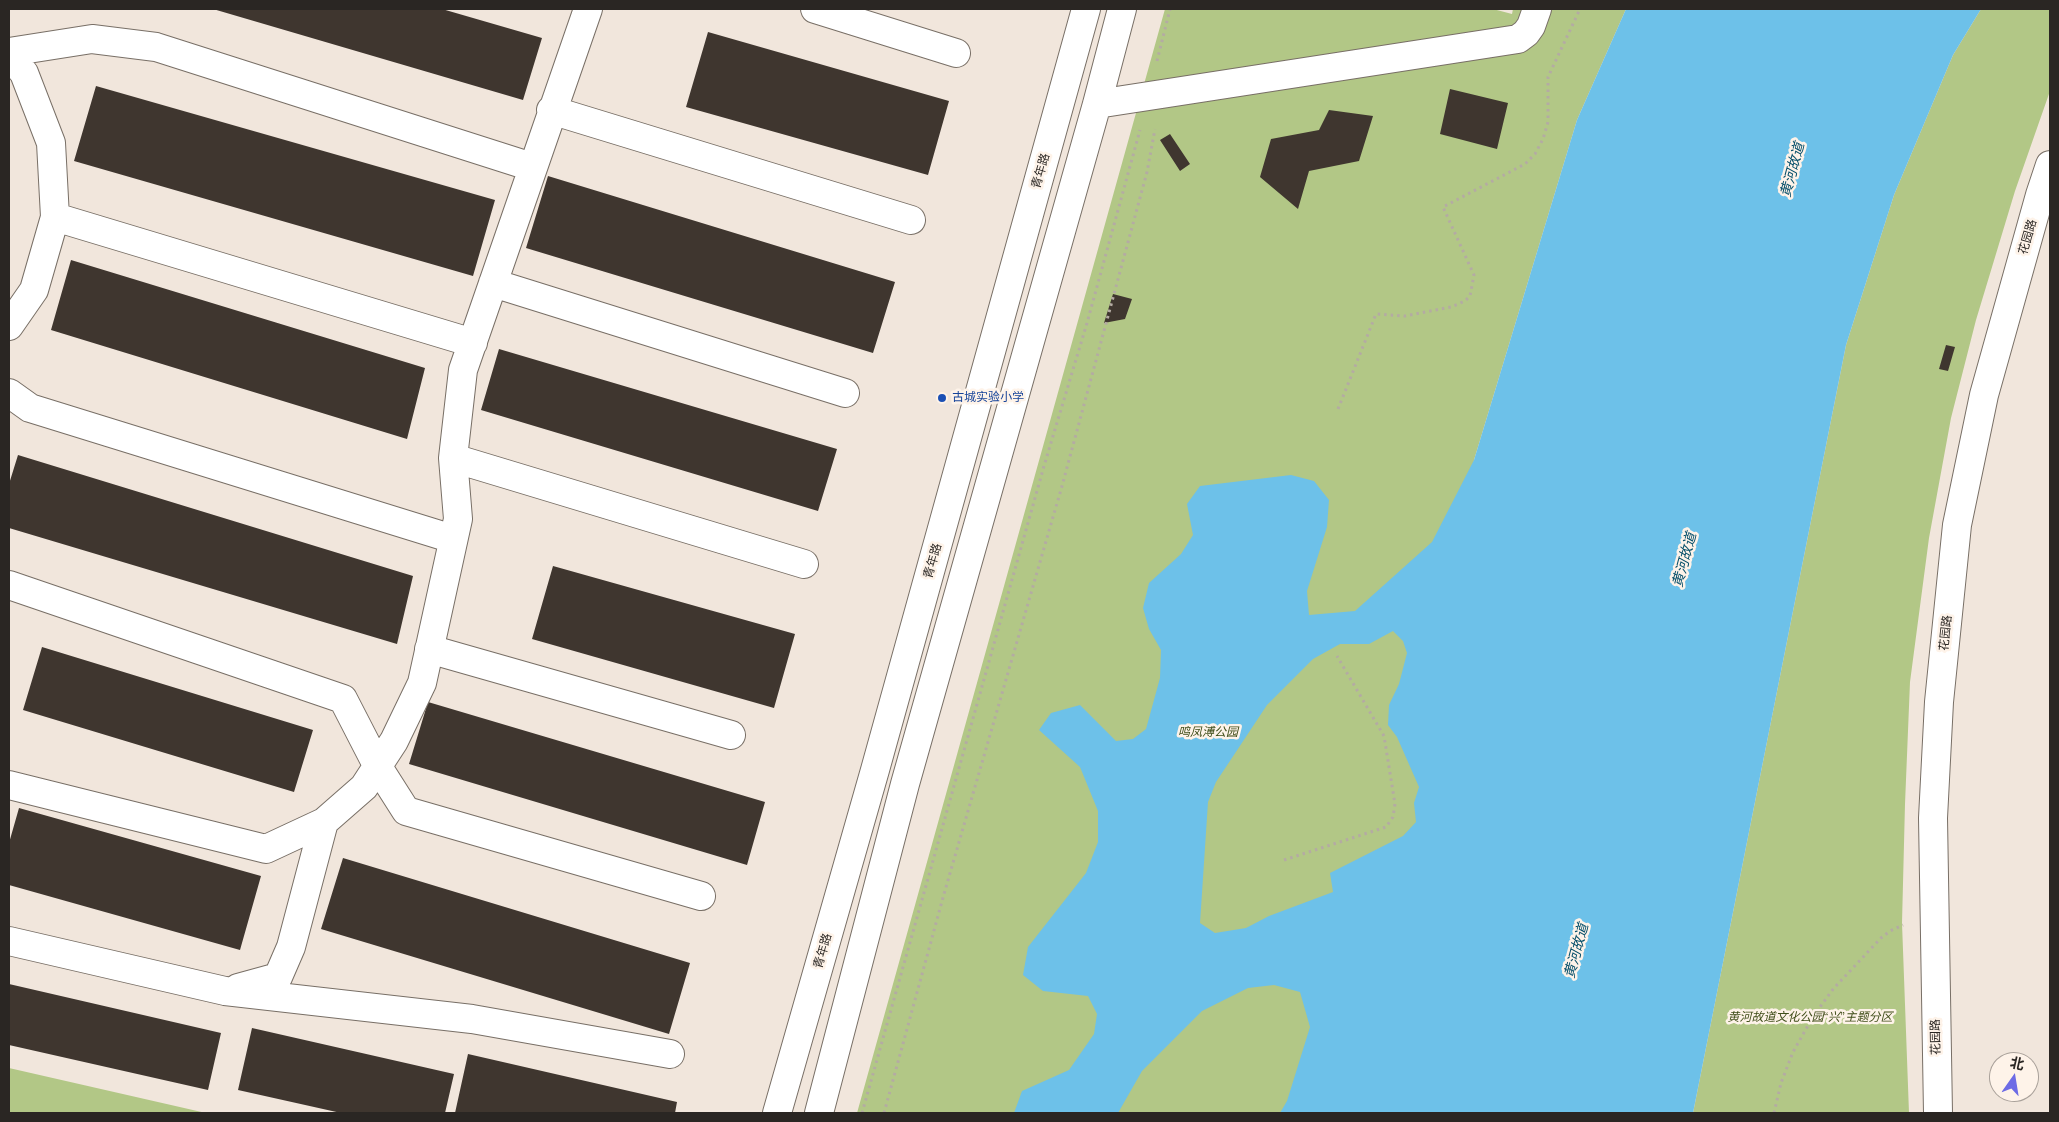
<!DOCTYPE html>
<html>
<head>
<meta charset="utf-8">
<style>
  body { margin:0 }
  #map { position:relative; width:2059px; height:1122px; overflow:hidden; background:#f1e6dc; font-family:Lora,"Noto Sans SC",serif }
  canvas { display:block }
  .frame { position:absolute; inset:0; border:10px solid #2a2623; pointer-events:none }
  .north { position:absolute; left:1989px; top:1052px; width:50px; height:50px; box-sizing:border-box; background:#fef3e9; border:1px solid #a9a19a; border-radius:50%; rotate:13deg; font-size:14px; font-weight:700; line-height:20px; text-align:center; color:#2a2623 }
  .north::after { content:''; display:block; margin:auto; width:18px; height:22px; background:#6d6be5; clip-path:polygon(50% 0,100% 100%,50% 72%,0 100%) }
</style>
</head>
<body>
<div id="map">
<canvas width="2059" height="1122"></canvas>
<div class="frame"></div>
<div class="north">北</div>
</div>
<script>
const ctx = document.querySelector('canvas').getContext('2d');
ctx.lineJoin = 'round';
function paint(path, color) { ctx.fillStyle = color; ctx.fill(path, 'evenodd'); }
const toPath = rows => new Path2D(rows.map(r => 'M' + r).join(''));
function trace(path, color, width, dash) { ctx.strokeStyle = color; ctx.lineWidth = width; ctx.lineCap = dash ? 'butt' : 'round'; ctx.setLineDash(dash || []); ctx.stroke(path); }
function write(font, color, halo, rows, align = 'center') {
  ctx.font = font + ' Lora,"Noto Sans SC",serif'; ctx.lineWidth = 5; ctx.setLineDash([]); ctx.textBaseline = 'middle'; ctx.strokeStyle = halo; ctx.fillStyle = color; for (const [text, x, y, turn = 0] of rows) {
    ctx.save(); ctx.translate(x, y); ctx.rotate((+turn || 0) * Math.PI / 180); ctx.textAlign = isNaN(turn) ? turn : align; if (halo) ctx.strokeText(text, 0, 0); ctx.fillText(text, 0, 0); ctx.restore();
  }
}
const green = toPath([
  [1165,9,1493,9,1512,14,1513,9,1626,9,1577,120,1474,460,1435,820,1307,1113,857,1113],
  [1981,9,2050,9,2050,91,2015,191,1976,320,1951,418,1929,538,1910,682,1905,804,1902,923,1909,1113,1693,1113,1846,345,1894,195,1953,55],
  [9,1068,206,1113,9,1113]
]);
const water = toPath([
  [1626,9,1981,9,1953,55,1894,195,1846,345,1693,1113,1280,1113,1287,1101,1310,1027,1300,992,1274,985,1248,988,1202,1011,1142,1071,1118,1113,1014,1113,1022,1091,1069,1070,1094,1034,1097,1014,1088,996,1043,991,1023,975,1028,947,1086,873,1098,842,1098,811,1080,767,1039,730,1051,713,1080,705,1116,741,1133,739,1146,729,1160,678,1161,650,1149,629,1143,608,1149,583,1181,554,1193,535,1187,504,1200,486,1291,475,1314,481,1329,500,1327,527,1307,591,1309,615,1355,611,1432,542,1474,460,1577,120],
  [1393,631,1403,641,1407,653,1399,684,1389,705,1388,725,1397,737,1419,787,1414,803,1416,822,1403,836,1330,873,1333,892,1269,916,1246,928,1215,933,1200,923,1208,802,1216,782,1267,705,1313,659,1340,644,1369,644]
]);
const building = toPath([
  [213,9,442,9,542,38,523,100],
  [708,32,949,101,928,175,686,107],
  [96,86,495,200,473,276,74,161],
  [1450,89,1508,103,1497,149,1440,134],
  [1329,110,1373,116,1359,161,1309,171,1298,209,1260,177,1271,139,1319,130],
  [1170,134,1190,164,1180,171,1160,140],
  [548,176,895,282,873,353,526,248],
  [71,260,425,368,407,439,51,330],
  [1113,294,1132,299,1125,319,1104,323],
  [1946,345,1955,347,1948,371,1939,369],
  [499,349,837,449,818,511,481,410],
  [18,455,413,576,397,644,9,528,9,484],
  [553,566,795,634,774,708,532,639],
  [42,647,313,730,294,792,23,710],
  [428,702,765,802,747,865,409,764],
  [19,808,261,876,240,950,9,885,9,843],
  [343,858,690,963,669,1034,321,929],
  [9,984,221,1033,208,1090,9,1045],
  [252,1028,454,1074,445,1113,341,1113,238,1090],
  [468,1054,677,1102,675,1113,455,1113]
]);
const path = toPath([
  [1157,61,1170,9],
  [1338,409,1376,314,1405,316,1451,307,1465,301,1470,296,1474,275,1443,207,1525,164,1535,154,1543,139,1548,122,1548,77,1580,9],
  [1284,860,1386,827,1393,817,1395,804,1384,736,1337,656],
  [862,1113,1044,466,1087,323,1140,130],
  [884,1113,944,894,1062,486,1147,172,1155,129],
  [1774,1113,1781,1083,1793,1052,1814,1015,1834,988,1881,938,1890,931,1903,925]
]);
const minor = toPath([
  [815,9,956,53],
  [9,52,92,39,156,47,532,167],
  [9,55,24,73,51,143,55,217,34,290,9,326],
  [1097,104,1518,39,1526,33,1531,26,1537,9],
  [551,110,911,220],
  [55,217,473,343],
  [493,283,845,393],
  [9,393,30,408,453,539],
  [453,458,804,564],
  [9,585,343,699,378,767,406,811,701,896],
  [429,649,731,735],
  [9,785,266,849,324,822,364,787,394,741,422,683,458,519,453,458,463,370,588,9],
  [9,941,225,991,472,1019,670,1054],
  [238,988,278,977,291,947,324,822],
  [777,1113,875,770,1086,9],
  [819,1113,905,784,1097,104,1122,9],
  [1938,1113,1933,818,1939,702,1957,525,1984,395,2040,195,2050,165]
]);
const markers = [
  [942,398,5,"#1a4fb4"]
];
const streetNames = [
  ["青年路",1041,171,-74],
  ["花园路",2028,237,-74],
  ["青年路",933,561,-74],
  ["花园路",1946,633,-84],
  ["青年路",823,951,-74],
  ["花园路",1936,1037,-91]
];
const transitNames = [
  ["古城实验小学",952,398]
];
const parkNames = [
  ["鸣凤溥公园",1208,733],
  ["黄河故道文化公园“兴”主题分区",1810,1018]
];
const waterNames = [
  ["黄河故道",1793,170,-75],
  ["黄河故道",1685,560,-75],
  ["黄河故道",1577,951,-75]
];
paint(green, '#b2c786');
paint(water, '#6dc1e9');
paint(building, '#3f362f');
trace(minor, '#786f66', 30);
trace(path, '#b4aba3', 3, [2.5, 4]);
trace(minor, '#fff', 28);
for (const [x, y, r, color] of markers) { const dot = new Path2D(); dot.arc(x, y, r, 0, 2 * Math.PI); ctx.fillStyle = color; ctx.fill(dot); trace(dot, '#fef3e9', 2); }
write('12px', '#2a2623', '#fef3e9', streetNames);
write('12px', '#164399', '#fef3e9', transitNames, 'left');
write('italic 12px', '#404e1a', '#fef3e9', parkNames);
write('italic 14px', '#064f6a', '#fef3e9', waterNames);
</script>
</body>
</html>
